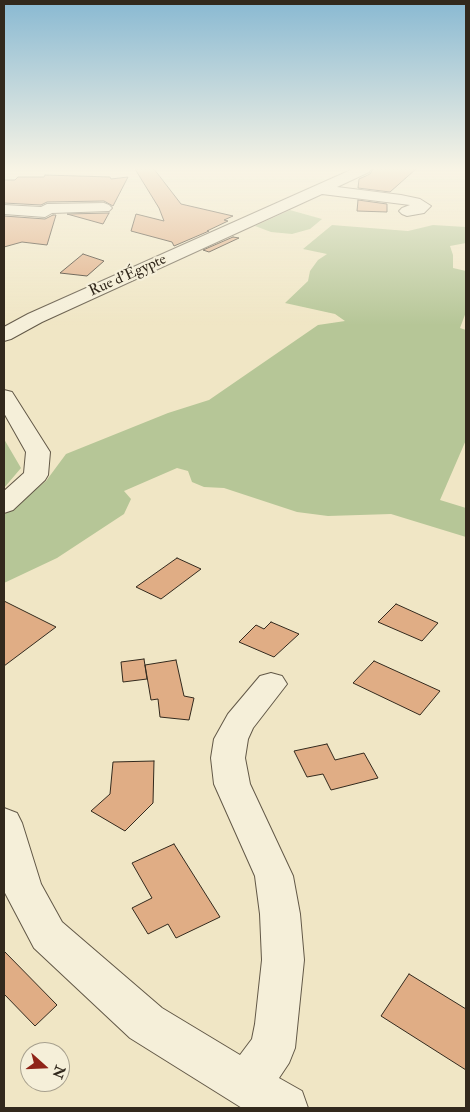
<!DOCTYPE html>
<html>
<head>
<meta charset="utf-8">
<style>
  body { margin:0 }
  #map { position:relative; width:470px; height:1112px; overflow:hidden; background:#f0e6c5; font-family:"IM FELL Double Pica",serif }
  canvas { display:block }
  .frame { position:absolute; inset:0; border:5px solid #32291d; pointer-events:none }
  .north { position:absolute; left:20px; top:1042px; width:50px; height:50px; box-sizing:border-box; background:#f5efd9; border:1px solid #a7a08e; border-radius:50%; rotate:110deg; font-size:14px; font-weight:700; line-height:20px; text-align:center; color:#32291d }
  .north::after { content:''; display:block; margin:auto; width:18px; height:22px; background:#8f2418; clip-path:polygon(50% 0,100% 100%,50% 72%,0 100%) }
</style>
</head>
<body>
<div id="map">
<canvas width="470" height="1112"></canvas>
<div class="frame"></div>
<div class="north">N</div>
</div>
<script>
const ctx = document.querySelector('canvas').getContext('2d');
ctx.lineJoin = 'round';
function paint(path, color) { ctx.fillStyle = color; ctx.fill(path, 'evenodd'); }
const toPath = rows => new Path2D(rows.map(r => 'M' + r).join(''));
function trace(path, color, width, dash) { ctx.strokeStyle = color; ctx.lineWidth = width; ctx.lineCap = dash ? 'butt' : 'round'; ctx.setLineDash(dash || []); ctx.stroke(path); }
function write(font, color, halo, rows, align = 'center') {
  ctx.font = font + ' "IM FELL Double Pica",serif'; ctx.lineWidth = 4.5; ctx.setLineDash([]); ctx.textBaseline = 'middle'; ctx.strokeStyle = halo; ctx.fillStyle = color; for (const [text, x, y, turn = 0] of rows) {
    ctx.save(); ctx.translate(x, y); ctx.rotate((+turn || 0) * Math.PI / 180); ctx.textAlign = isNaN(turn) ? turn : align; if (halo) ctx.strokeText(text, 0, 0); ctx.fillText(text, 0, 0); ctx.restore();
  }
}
const green = toPath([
  [290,210,322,219,310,229,292,234,271,232,255,226],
  [332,225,408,231,433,225,466,227,466,243,450,246,453,255,453,268,466,271,466,312,460,328,466,330,466,440,440,500,466,508,466,537,391,514,328,516,297,512,224,488,204,487,192,482,188,471,177,468,124,491,131,499,124,514,57,558,4,583,4,515,46,481,66,454,168,413,209,400,318,325,345,321,335,314,285,303,308,281,310,271,318,260,327,254,303,249],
  [4,439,21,468,4,488]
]);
const building = toPath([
  [135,169,154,169,181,204,233,216,224,220,228,221,207,231,209,231,174,246,172,242,131,231,136,214,164,221,159,208,135,169],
  [373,169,416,169,390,192,358,188,359,179,370,174,373,169],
  [45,175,110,177,111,179,128,177,113,206,104,201,47,202,41,205,4,203,4,180,15,180,18,177,44,177,45,175],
  [358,200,387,204,387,212,357,211,358,200],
  [109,213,103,224,67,214,109,213],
  [53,215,56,215,47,245,22,242,4,247,4,216,45,219,53,215],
  [233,237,239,238,209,252,203,250,233,237],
  [83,254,104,261,87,276,60,273,83,254],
  [177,558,201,569,161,599,136,587,177,558],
  [4,601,56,627,4,666,4,601],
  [396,604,438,623,422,641,378,622,396,604],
  [271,622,299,634,274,657,239,642,256,625,264,629,271,622],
  [144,659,147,679,123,682,121,662,144,659],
  [176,660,184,696,194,698,189,720,160,717,158,699,151,700,145,665,176,660],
  [374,661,440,691,420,715,353,683,374,661],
  [327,744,335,760,364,753,378,778,331,790,323,774,307,777,294,751,327,744],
  [154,761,153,803,125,831,91,811,110,794,113,762,154,761],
  [174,844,220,917,176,938,168,924,148,934,132,908,152,898,132,863,174,844],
  [4,951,57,1005,35,1026,4,994,4,951],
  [409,974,466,1009,466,1070,381,1016,409,974]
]);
const minor = toPath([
  [353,169,371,169,369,172,337,187,401,195,420,199,431,206,424,213,407,216,402,214,399,211,402,208,410,205,322,194,42,322,11,339,4,341,4,327,28,314,353,169],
  [104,203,109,205,112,208,109,211,52,213,45,217,4,214,4,205,41,207,47,204,104,203],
  [4,390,12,392,50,452,48,475,45,480,13,510,4,513,4,491,24,473,26,452,4,413,4,390],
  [271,673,282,676,287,684,253,728,248,739,245,758,250,784,293,876,300,914,304,960,295,1048,289,1063,279,1078,302,1091,308,1108,242,1108,130,1038,34,948,4,891,4,808,17,813,22,823,41,884,62,922,162,1008,240,1055,252,1039,255,1024,262,960,260,914,255,876,214,784,211,758,214,739,228,714,260,676,271,673]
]);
const farStreetnames = [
  ["Rue d'Égypte",128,276,-24]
];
paint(green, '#b6c697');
paint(building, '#e0ad85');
trace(building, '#32291d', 1);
trace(minor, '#625847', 2);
paint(minor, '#f5efd9');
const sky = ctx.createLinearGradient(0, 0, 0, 325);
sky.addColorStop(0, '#89b9d2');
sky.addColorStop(0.52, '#f8f4e5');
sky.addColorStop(1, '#f8f4e500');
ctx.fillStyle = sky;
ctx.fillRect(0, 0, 470, 325);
write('15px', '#32291d', '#f5efd9', farStreetnames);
</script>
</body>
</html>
